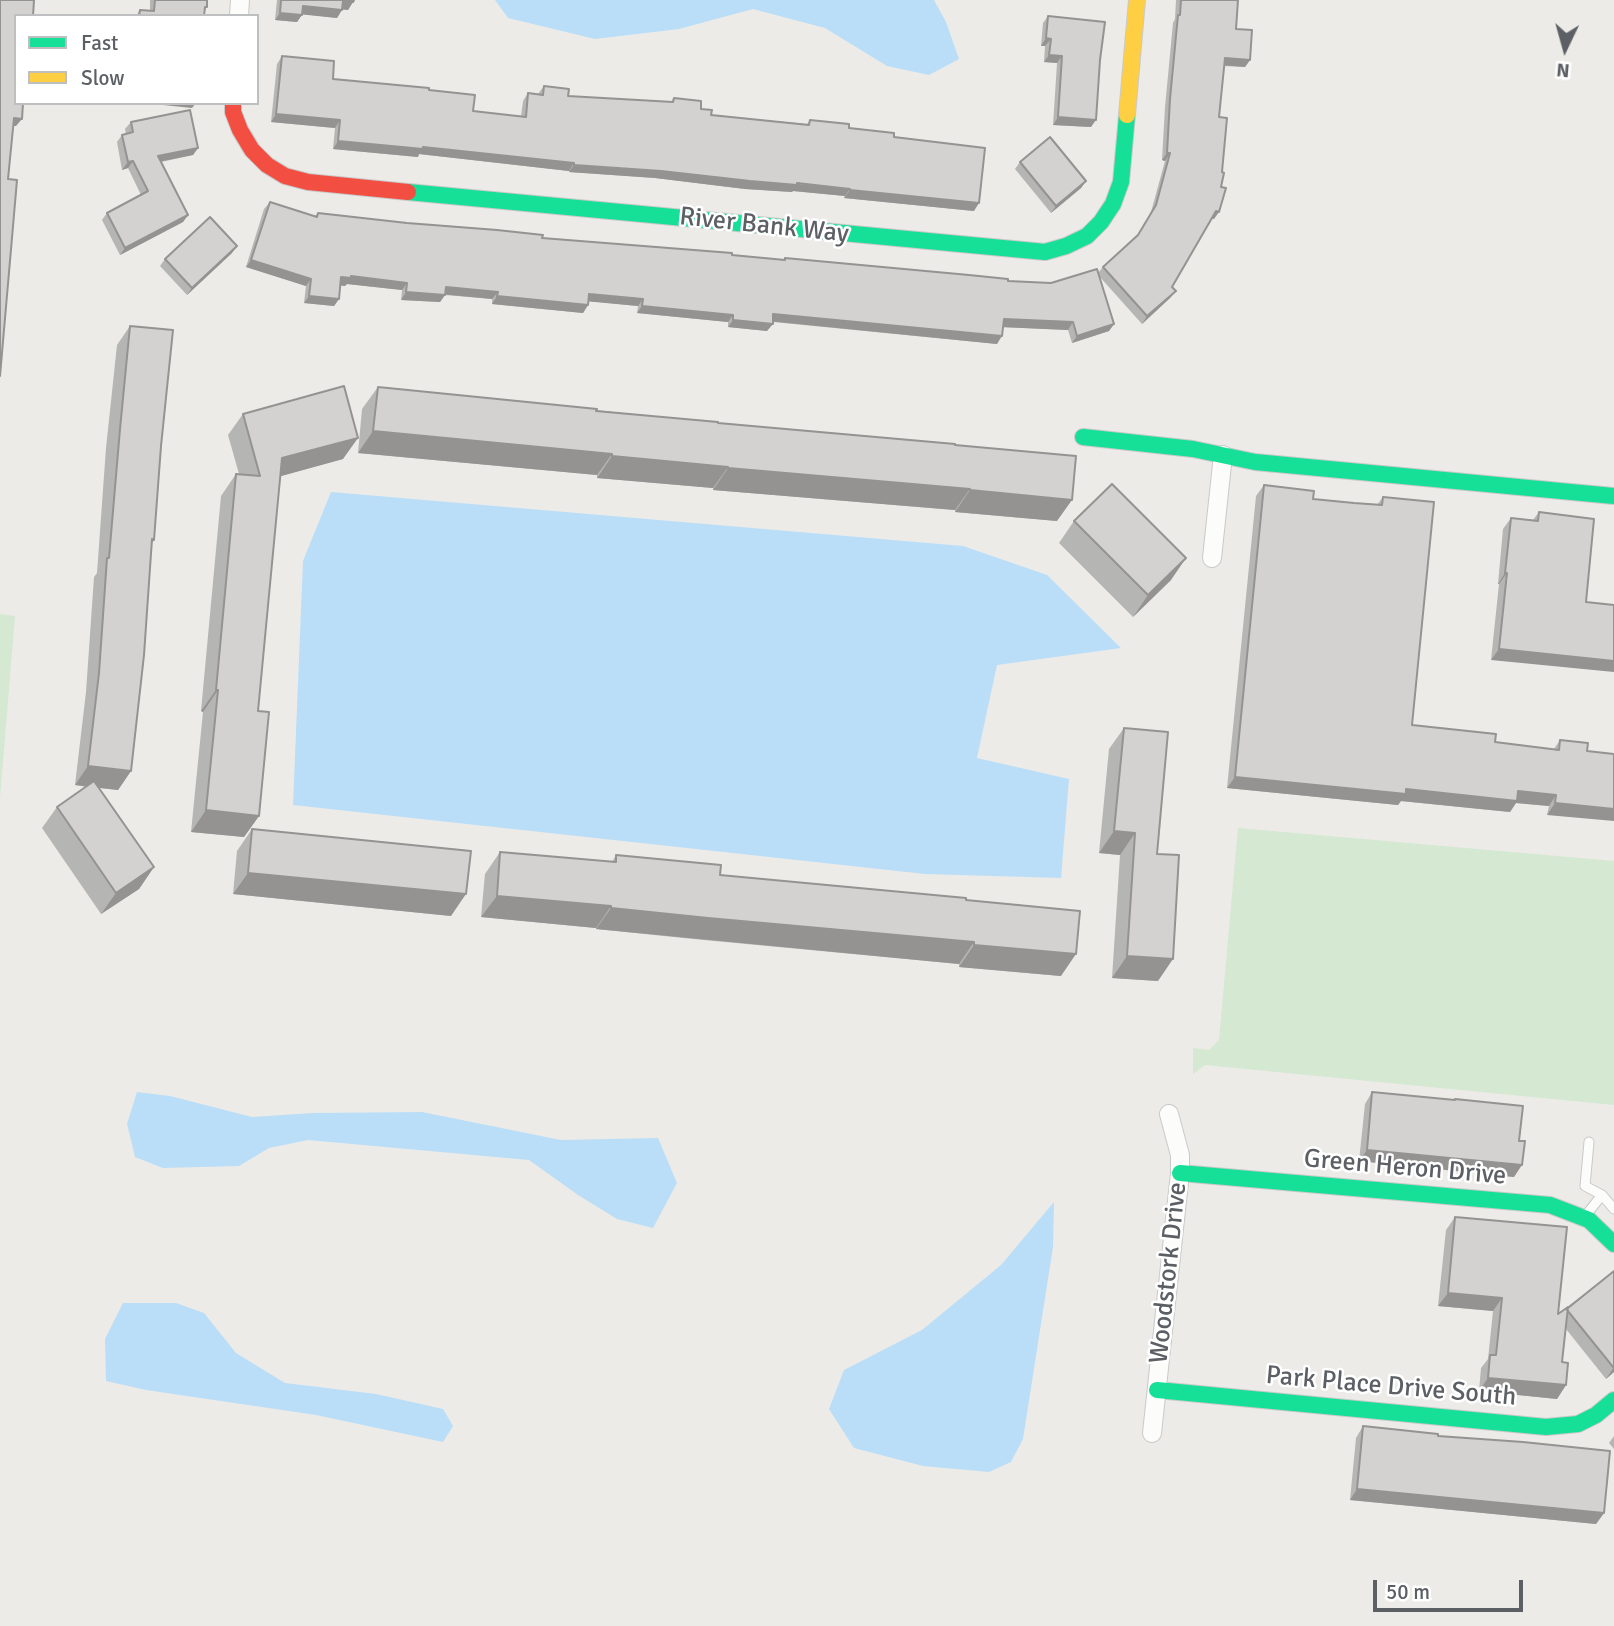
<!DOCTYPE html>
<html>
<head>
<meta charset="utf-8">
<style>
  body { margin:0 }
  #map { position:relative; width:1614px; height:1626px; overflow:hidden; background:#ecebe7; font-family:Signika,sans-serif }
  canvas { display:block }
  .legend { position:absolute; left:14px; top:14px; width:245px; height:91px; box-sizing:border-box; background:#fff; border:2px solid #bebfc1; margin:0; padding:9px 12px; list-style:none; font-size:21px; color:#5c6065 }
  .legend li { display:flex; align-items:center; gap:14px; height:35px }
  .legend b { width:35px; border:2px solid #bebfc1 }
  .north { position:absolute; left:1530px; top:14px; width:70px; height:70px; -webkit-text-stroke:5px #fff; paint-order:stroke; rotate:185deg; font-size:19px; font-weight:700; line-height:28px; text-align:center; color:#5c6065 }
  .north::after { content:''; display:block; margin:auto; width:24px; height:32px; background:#5c6065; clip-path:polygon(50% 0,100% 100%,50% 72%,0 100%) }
  .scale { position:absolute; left:1373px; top:1580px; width:150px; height:32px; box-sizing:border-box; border:4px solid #5c6065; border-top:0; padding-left:9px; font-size:21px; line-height:24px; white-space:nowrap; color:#5c6065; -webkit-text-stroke:5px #fff; paint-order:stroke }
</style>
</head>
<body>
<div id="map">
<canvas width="1614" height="1626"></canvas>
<ul class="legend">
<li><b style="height:9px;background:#16e098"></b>Fast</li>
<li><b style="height:9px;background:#ffcf43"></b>Slow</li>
</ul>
<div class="north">N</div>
<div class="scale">50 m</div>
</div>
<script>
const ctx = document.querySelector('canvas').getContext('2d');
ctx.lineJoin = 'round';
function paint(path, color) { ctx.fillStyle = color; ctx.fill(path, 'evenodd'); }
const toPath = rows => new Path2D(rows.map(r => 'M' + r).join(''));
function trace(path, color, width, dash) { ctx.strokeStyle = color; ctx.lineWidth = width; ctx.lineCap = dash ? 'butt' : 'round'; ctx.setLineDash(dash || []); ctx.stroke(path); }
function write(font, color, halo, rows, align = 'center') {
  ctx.font = font + ' Signika,sans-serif'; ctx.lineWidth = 5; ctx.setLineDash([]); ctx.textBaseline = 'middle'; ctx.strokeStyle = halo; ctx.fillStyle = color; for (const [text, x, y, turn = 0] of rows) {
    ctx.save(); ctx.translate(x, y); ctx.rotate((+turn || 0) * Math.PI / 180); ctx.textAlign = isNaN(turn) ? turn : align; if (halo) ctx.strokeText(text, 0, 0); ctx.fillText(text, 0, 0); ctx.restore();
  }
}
const green = toPath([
  [0,614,15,616,0,798],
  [1238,828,1614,861,1614,1105,1205,1065,1193,1074,1193,1048,1209,1050,1219,1040]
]);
const water = toPath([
  [495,0,934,0,946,22,959,59,929,75,887,66,825,28,753,9,679,29,595,39,508,18],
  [331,492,963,546,1047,575,1121,648,997,665,977,758,1069,779,1061,878,925,874,293,805,303,561],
  [137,1092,170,1096,252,1117,313,1113,422,1112,561,1140,658,1138,677,1183,653,1228,617,1219,578,1195,529,1160,308,1140,269,1148,239,1166,163,1168,135,1157,127,1124],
  [1054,1202,1053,1247,1023,1439,1011,1462,989,1472,923,1466,854,1448,829,1409,844,1370,922,1330,1001,1265],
  [123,1303,176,1303,204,1313,236,1353,285,1383,376,1394,443,1409,453,1426,443,1442,316,1415,146,1390,106,1381,105,1339]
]);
const lane = toPath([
  [1589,1142,1585,1186,1602,1195,1614,1209],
  [1586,1215,1602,1195]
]);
const street = toPath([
  [239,16,240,0],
  [1212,558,1223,455],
  [1152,1433,1180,1173,1180,1155,1169,1114]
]);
const fast = toPath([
  [408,192,1045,252,1066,246,1087,236,1101,222,1113,204,1121,182,1127,115],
  [1083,437,1193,449,1255,462,1614,496],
  [1180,1173,1550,1205,1589,1220,1614,1244],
  [1157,1390,1546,1427,1578,1424,1596,1415,1614,1400]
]);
const slow = toPath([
  [1127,115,1137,0]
]);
const jam = toPath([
  [233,103,233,112,240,130,252,150,267,165,285,176,308,182,408,192]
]);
const wall = toPath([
  [150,0,207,0,204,16,136,16,140,10,150,11],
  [277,0,354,0,348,10,342,9,337,18,302,14,297,22,275,20],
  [1176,0,1238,0,1236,29,1250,60,1245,67,1224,66,1219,117,1221,187,1214,219,1212,219,1172,287,1176,291,1170,298,1142,324,1099,276,1114,324,1109,331,1072,343,1068,330,1003,327,997,344,773,322,767,331,728,327,728,322,637,313,638,306,589,301,588,305,583,313,492,304,492,299,445,295,440,302,401,300,402,290,347,284,345,286,340,285,339,299,334,306,304,303,306,286,246,267,264,209,270,202,315,216,318,213,542,238,784,260,785,258,1008,281,1051,283,1098,273,1103,267,1137,237,1151,212,1165,161,1162,160,1165,107,1173,23,1175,19],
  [1048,16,1091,127,1053,125,1057,63,1044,62,1045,46,1041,46,1043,23],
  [282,56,333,79,429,90,473,111,521,116,523,101,528,93,538,94,544,86,568,96,671,102,674,98,711,115,807,124,810,120,894,137,974,211,844,198,845,196,793,191,792,192,745,189,655,178,569,172,569,171,419,154,418,157,333,149,335,128,271,122,277,64],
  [131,122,198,148,193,155,161,162,188,215,183,222,120,255,102,220,107,213,141,195,128,168,122,170,117,142,122,135,126,134,125,129],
  [1020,162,1086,181,1081,188,1051,213,1015,169],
  [232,253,187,295,160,266,165,259],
  [130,326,161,446,154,540,152,544,131,771,118,790,99,788,154,867,139,889,101,914,42,828,57,807,87,787,75,785,86,692,94,577,97,573,106,448,117,345],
  [378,387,718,423,955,445,1057,521,955,512,955,510,713,490,713,488,597,478,597,475,358,453,362,409],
  [243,414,343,459,280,476,258,711,259,816,244,837,191,832,203,712,201,711,221,496,236,474,239,474,228,435],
  [1264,485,1313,499,1377,505,1383,497,1412,725,1495,742,1554,749,1560,740,1587,751,1614,754,1547,815,1549,806,1516,803,1510,812,1401,801,1398,805,1227,788,1256,496],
  [1539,512,1586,602,1491,660,1499,584,1498,584,1503,529,1511,518,1533,520],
  [1074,521,1171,580,1133,617,1059,543],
  [1124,728,1157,854,1158,981,1112,978,1120,855,1099,853,1109,749],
  [252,829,451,916,233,894,237,851],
  [500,852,612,862,616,855,720,875,966,900,1061,976,959,967,959,964,693,939,596,929,596,928,481,917,485,874],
  [1372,1092,1454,1100,1455,1099,1519,1141,1514,1177,1359,1161,1365,1104],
  [1455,1217,1558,1314,1614,1271,1614,1372,1606,1379,1566,1329,1562,1362,1566,1385,1557,1399,1479,1391,1481,1368,1488,1359,1493,1311,1438,1306,1446,1230],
  [1363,1426,1438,1436,1604,1513,1596,1524,1350,1500,1356,1438],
  [1614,1436,1614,1449,1609,1443]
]);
const shadedWall = toPath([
  [343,1,353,2,348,10,338,9],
  [303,6,342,10,337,18,298,14],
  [280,13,302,15,297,22,275,20],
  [1046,38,1051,39,1045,46,1041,46],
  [1049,55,1062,56,1057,63,1044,62],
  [1225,58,1250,60,1245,67,1220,65],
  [144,103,196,103,192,108],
  [276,114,340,120,335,128,271,122],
  [1058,117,1096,120,1091,127,1053,125],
  [14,118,22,119,16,126,9,126],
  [338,141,423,147,574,163,569,171,419,154,418,157,333,149],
  [198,148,193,155,153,163,158,156],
  [1167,153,1170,153,1165,161,1162,160],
  [133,161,128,168,122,170,128,162],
  [574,165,661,171,850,189,845,196,793,191,792,192,745,189,655,178,569,172],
  [1086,181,1081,188,1051,213,1056,206],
  [850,190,979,203,974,211,844,198],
  [1216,211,1219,212,1214,219,1211,218],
  [188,215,183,222,120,255,125,248],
  [237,246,232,253,187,295,192,288],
  [251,260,311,279,306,286,246,267],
  [351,276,407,283,402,290,347,284,345,286,336,285,341,277],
  [446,287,498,292,492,299,440,294],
  [1176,291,1170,298,1142,324,1147,316],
  [406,292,445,295,440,302,401,300],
  [589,294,643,299,638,306,584,301],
  [309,296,339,299,334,306,304,303],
  [497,296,588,305,583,313,492,304],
  [642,306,733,315,728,322,637,313],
  [773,314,1002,336,997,344,768,321],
  [1004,319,1073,322,1068,330,999,327],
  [733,320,773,324,767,331,728,327],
  [1114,324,1109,331,1072,343,1077,336],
  [373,431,612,454,597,475,358,453],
  [358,438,343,459,267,480,282,458],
  [612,456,728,467,713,488,597,478],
  [728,468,970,489,955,510,713,490],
  [970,490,1072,500,1057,521,955,512],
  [1186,558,1171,580,1133,617,1148,595],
  [1505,573,1507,573,1499,584,1498,584],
  [1499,649,1614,661,1614,672,1491,660],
  [216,690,218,690,203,712,201,711],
  [88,766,131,771,118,790,75,785],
  [1235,777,1406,789,1518,791,1556,795,1549,806,1516,803,1510,812,1401,801,1398,805,1227,788],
  [1555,803,1614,809,1614,821,1547,815],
  [206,810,259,816,244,837,191,832],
  [1114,831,1135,833,1120,855,1099,853],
  [154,867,139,889,101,914,116,893],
  [248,873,466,894,451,916,233,894],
  [497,896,611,906,596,928,481,917],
  [611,908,974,942,959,964,596,929],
  [974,945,1076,954,1061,976,959,967],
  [1127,956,1173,959,1158,981,1112,978],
  [1367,1150,1522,1165,1514,1177,1359,1161],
  [1448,1293,1502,1298,1493,1311,1438,1306],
  [1614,1367,1614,1372,1606,1379],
  [1488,1378,1566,1385,1557,1399,1479,1391],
  [1357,1489,1604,1513,1596,1524,1350,1500]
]);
const building = toPath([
  [0,0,34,0,33,16,16,16,16,103,23,103,22,119,14,118,8,179,17,180,0,376,0,0],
  [155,0,207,0,207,7,205,7,204,16,139,16,140,10,154,11,155,0],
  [281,0,354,0,353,2,343,1,342,10,303,6,302,15,280,13,281,0],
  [1181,0,1238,0,1236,29,1252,30,1250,60,1225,58,1219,117,1227,118,1222,172,1224,173,1221,187,1226,188,1219,212,1216,211,1172,287,1176,291,1147,316,1103,267,1138,235,1156,205,1170,153,1167,153,1170,99,1178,15,1180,15,1181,0],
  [1048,16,1105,22,1100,60,1096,120,1058,117,1062,56,1049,55,1051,39,1046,38,1048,16],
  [282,56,334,61,333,79,429,88,429,90,475,95,473,111,526,117,528,93,543,95,544,86,569,89,568,96,673,102,674,98,701,101,701,109,712,110,711,115,809,125,810,120,849,124,849,128,894,133,894,137,985,148,979,203,850,190,850,189,797,183,797,185,750,181,661,171,574,165,574,163,423,147,423,149,338,141,340,120,276,114,282,56],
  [190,110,198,148,158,156,188,215,125,248,107,213,148,191,133,161,128,162,122,135,133,132,131,122,190,110],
  [1050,137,1086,181,1056,206,1020,162,1050,137],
  [270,202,317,217,318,213,407,223,497,230,543,235,542,238,732,253,732,255,785,260,785,258,969,275,1008,279,1008,281,1051,283,1097,269,1114,324,1077,336,1073,322,1004,319,1002,336,773,314,773,324,733,320,733,315,642,306,643,299,589,294,588,305,497,296,498,292,446,287,445,295,406,292,407,283,351,276,351,278,341,277,339,299,309,296,311,279,251,260,270,202],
  [210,217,237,246,192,288,165,259,210,217],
  [130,326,173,330,161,446,154,540,152,539,144,655,131,771,88,766,99,673,107,558,109,558,120,429,130,326],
  [344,386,358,438,282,458,258,711,269,712,259,816,206,810,218,690,216,690,236,474,260,476,243,414,344,386],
  [378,387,597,409,596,411,718,422,718,423,955,444,955,445,1076,456,1072,500,970,490,970,489,728,468,728,467,612,456,612,454,373,431,378,387],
  [1112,484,1186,558,1148,595,1074,521,1112,484],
  [1264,485,1314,491,1313,499,1354,503,1382,505,1383,497,1434,502,1412,725,1496,734,1495,742,1559,750,1560,740,1588,743,1587,751,1614,754,1614,809,1555,803,1556,795,1518,791,1517,801,1406,789,1406,794,1235,777,1264,485],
  [1539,512,1594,519,1586,602,1614,605,1614,661,1499,649,1507,573,1505,573,1511,518,1538,521,1539,512],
  [1124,728,1168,732,1157,854,1179,855,1173,959,1127,956,1135,833,1114,831,1124,728],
  [94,781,154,867,116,893,57,807,94,781],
  [252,829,471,851,466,894,248,873,252,829],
  [500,852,616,862,616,855,721,865,720,875,966,898,966,900,1080,911,1076,954,974,945,974,942,708,918,611,908,611,906,497,896,500,852],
  [1372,1092,1455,1100,1455,1099,1523,1106,1519,1141,1525,1141,1522,1165,1367,1150,1372,1092],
  [1455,1217,1567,1227,1558,1314,1568,1307,1562,1362,1568,1363,1566,1385,1488,1378,1490,1355,1496,1355,1502,1298,1448,1293,1455,1217],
  [1614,1271,1614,1368,1567,1310,1568,1308,1614,1271],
  [1363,1426,1438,1434,1438,1436,1523,1442,1610,1451,1604,1513,1357,1489,1363,1426]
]);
const streetNames = [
  ["River Bank Way",764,226,6],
  ["Green Heron Drive",1405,1168,5],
  ["Woodstork Drive",1169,1273,-84],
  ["Park Place Drive South",1391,1387,5]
];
paint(green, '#d4e8d2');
paint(water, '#badef8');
trace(lane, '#c9c9c9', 11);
trace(street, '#c9c9c9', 20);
trace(fast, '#c9c9c9', 18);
trace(slow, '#c9c9c9', 18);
trace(jam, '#c9c9c9', 18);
trace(lane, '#fcfcfb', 9);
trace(street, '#fcfcfb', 18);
trace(fast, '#16e098', 16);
trace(slow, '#ffcf43', 16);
trace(jam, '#f24e42', 16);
paint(wall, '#b5b5b3');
paint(shadedWall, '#949392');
paint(building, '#d3d2d0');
trace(building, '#949392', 2);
write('26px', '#5c6065', '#fff', streetNames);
</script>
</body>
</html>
